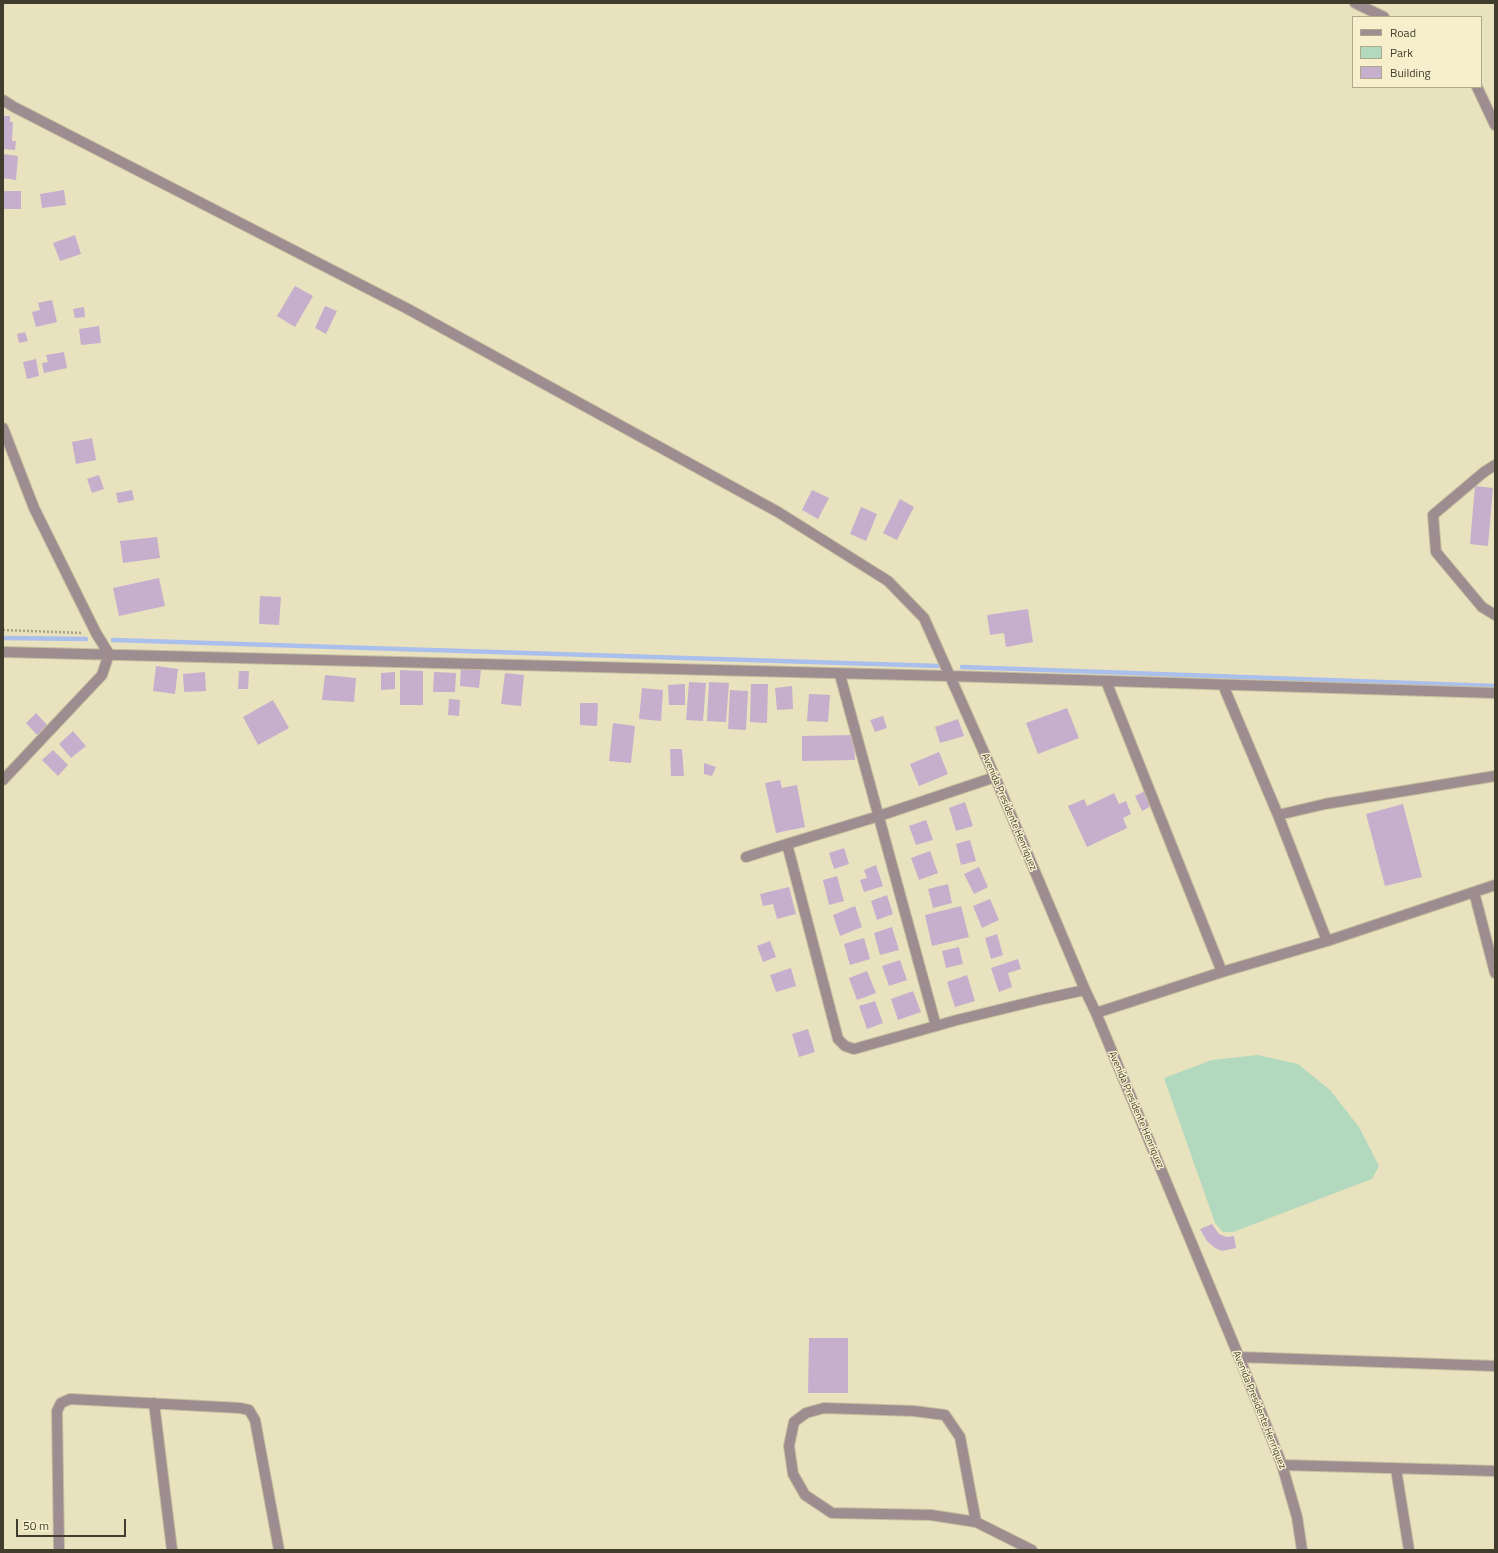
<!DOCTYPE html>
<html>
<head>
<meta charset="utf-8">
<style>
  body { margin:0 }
  #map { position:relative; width:1498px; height:1553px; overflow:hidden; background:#e9e2be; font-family:"Titillium Web",sans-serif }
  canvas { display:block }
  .frame { position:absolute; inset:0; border:4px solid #403d2e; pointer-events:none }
  .legend { position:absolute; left:1352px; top:16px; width:130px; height:72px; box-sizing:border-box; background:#f7efcb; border:1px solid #aea88c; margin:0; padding:5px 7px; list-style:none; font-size:12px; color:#403d2e }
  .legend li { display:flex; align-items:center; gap:8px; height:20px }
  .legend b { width:20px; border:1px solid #aea88c }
  .scale { position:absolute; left:16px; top:1519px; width:110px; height:18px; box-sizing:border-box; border:2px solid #403d2e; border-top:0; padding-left:5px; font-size:12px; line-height:14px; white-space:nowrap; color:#403d2e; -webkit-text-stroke:3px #f7efcb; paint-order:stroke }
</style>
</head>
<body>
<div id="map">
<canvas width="1498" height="1553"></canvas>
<div class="frame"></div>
<ul class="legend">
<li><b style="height:5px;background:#9d8c90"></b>Road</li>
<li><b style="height:11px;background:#b2d9be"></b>Park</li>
<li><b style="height:11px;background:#c6afcc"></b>Building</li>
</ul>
<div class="scale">50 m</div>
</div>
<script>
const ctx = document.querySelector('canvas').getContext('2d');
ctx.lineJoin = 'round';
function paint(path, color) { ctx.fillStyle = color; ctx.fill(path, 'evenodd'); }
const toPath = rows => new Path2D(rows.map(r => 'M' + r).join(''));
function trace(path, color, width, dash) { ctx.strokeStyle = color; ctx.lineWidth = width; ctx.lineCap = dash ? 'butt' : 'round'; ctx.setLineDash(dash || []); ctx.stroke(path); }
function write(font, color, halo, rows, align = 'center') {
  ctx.font = font + ' "Titillium Web",sans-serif'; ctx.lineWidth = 3; ctx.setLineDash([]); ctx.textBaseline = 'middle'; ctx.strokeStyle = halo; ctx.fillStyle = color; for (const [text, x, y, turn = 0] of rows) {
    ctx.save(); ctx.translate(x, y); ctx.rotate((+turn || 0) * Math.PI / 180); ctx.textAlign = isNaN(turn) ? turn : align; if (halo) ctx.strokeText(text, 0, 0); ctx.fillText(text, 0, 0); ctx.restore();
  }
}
const green = toPath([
  [1258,1055,1298,1064,1330,1090,1359,1127,1379,1166,1372,1179,1233,1232,1223,1232,1215,1223,1164,1078,1212,1060]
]);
const stream = toPath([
  [3,638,86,639],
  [113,640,939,666],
  [962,667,1495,686]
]);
const building = toPath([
  [3,116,10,116,10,122,13,122,12,141,16,141,15,150,3,149],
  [3,154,18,156,16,180,3,178],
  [64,190,66,205,42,208,40,194],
  [3,191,21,191,21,209,3,209],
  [75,235,81,254,60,261,53,243],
  [295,286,313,296,295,327,277,316],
  [52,300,57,322,36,327,32,312,40,310,38,303],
  [325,306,337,311,326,334,315,328],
  [84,307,85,317,75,318,73,309],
  [99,326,101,343,81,345,79,329],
  [25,332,28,341,19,343,17,334],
  [64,352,67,368,44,373,42,363,48,362,46,355],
  [36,359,39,376,27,379,23,362],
  [92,438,96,460,76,464,72,442],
  [99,475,104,489,92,493,87,479],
  [1475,486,1493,488,1488,546,1470,544],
  [132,490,134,500,118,503,116,493],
  [812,490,829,498,818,519,802,510],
  [900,499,914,507,897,540,883,533],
  [861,507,877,514,866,541,850,534],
  [157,537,160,558,123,563,120,541],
  [159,578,165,606,119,616,113,588],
  [260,596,281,597,279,625,259,624],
  [1028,609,1033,642,1006,647,1004,633,990,635,987,615],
  [156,666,178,669,175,694,153,691],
  [461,667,481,669,479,688,460,686],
  [400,670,423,671,423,705,400,705],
  [239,671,249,671,248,689,238,689],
  [205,672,206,691,184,692,183,674],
  [395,672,395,689,381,690,381,673],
  [434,672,456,673,455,692,433,692],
  [505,673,524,675,521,706,501,704],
  [325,675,356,678,354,702,322,700],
  [689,682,706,683,703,721,686,720],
  [709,682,729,683,726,722,707,721],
  [685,684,685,705,669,705,668,685],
  [751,684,768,684,767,723,750,722],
  [792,686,793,709,777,710,775,688],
  [642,688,663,690,661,721,639,719],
  [730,690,748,691,746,730,728,729],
  [809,694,830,695,828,722,807,721],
  [449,699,460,700,459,716,448,715],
  [273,700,289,728,258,745,243,717],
  [580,703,598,703,597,726,580,725],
  [1067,708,1079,738,1038,754,1026,723],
  [36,713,48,726,37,735,26,723],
  [883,716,887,728,875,732,870,720],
  [958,719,964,736,940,743,935,727],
  [613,723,635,726,631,763,609,761],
  [73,731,86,746,71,758,59,744],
  [854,735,855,760,802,761,802,736],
  [670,749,682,749,684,776,671,776],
  [53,750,68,765,58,776,42,760],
  [939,752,948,774,919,786,910,764],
  [704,763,716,767,712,776,704,774],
  [780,780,782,788,797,785,805,827,776,833,765,783],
  [1145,791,1153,805,1142,811,1135,796],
  [1114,793,1119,804,1126,801,1131,814,1123,818,1127,828,1087,847,1068,806,1084,799,1087,806],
  [965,802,973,826,956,831,949,808],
  [1403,804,1422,877,1385,886,1366,814],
  [926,820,933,840,916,845,909,826],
  [970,840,976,861,961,865,956,844],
  [844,848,849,864,834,869,829,853],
  [930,851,938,873,919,880,911,858],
  [876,865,883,886,864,892,860,880,867,878,864,870],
  [979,867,988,887,974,894,964,874],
  [837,876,844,901,829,905,823,880],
  [948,884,952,903,933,908,928,889],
  [789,887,796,914,777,919,773,904,763,906,760,894],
  [887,895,893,914,877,920,871,901],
  [990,899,999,920,982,928,973,906],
  [855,906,862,927,840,936,833,915],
  [961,906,969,937,932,946,925,915],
  [892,927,899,950,880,955,874,933],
  [997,934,1003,955,991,959,985,938],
  [864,938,870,959,850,965,844,944],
  [770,941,776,957,763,962,757,946],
  [959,947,963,964,946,968,942,951],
  [1018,959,1021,969,1008,973,1012,987,999,992,991,968],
  [900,960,907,980,889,986,882,966],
  [791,968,796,986,776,992,770,975],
  [867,971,876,993,857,1000,849,978],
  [967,975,975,1001,955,1007,947,982],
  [913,991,921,1012,898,1020,891,999],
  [875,1001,883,1023,867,1029,859,1006],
  [808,1029,815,1052,799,1057,792,1034],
  [1212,1224,1219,1234,1226,1237,1234,1236,1236,1248,1222,1251,1215,1248,1207,1241,1200,1229],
  [809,1338,848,1338,848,1393,808,1393]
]);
const path = toPath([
  [3,630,82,633]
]);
const minor = toPath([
  [1355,3,1384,17],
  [1477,87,1495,125],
  [3,100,14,107,406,308,778,512,888,581,924,618,995,777,1085,990,1096,1013,1239,1357,1282,1465,1297,1517,1302,1550],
  [3,428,34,508,96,633,109,654,102,675,3,780],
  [1495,465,1484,472,1433,515,1436,552,1482,607,1495,615],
  [3,652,950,676,1495,693],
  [840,675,936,1026],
  [1106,681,1222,972],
  [1223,685,1278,815,1327,941],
  [995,777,879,816,787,844,838,1039,845,1046,854,1049,957,1020,1043,999,1085,990],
  [1278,815,1325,804,1495,776],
  [746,857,787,844],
  [1474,892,1495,973],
  [1096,1013,1222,972,1327,941,1495,885],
  [1239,1357,1495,1366],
  [154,1403,172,1550],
  [1282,1465,1495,1471],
  [1396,1469,1409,1550],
  [976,1522,960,1437,945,1415,914,1411,824,1408,806,1413,794,1422,789,1446,793,1474,805,1495,832,1513,931,1515,976,1522,1032,1550],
  [59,1550,57,1411,61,1403,70,1399,240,1408,249,1410,255,1420,279,1550]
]);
const streetNames = [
  ["Avenida Presidente Henríquez",1009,812,67],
  ["Avenida Presidente Henríquez",1136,1110,67],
  ["Avenida Presidente Henríquez",1259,1410,68]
];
paint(green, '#b2d9be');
trace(stream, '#aabfeb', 4.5);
paint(building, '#c6afcc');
trace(minor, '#c4be9e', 12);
trace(path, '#a8a286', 2.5, [2, 2]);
trace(minor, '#9d8c90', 10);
write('10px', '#403d2e', '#f7efcb', streetNames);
</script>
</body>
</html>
